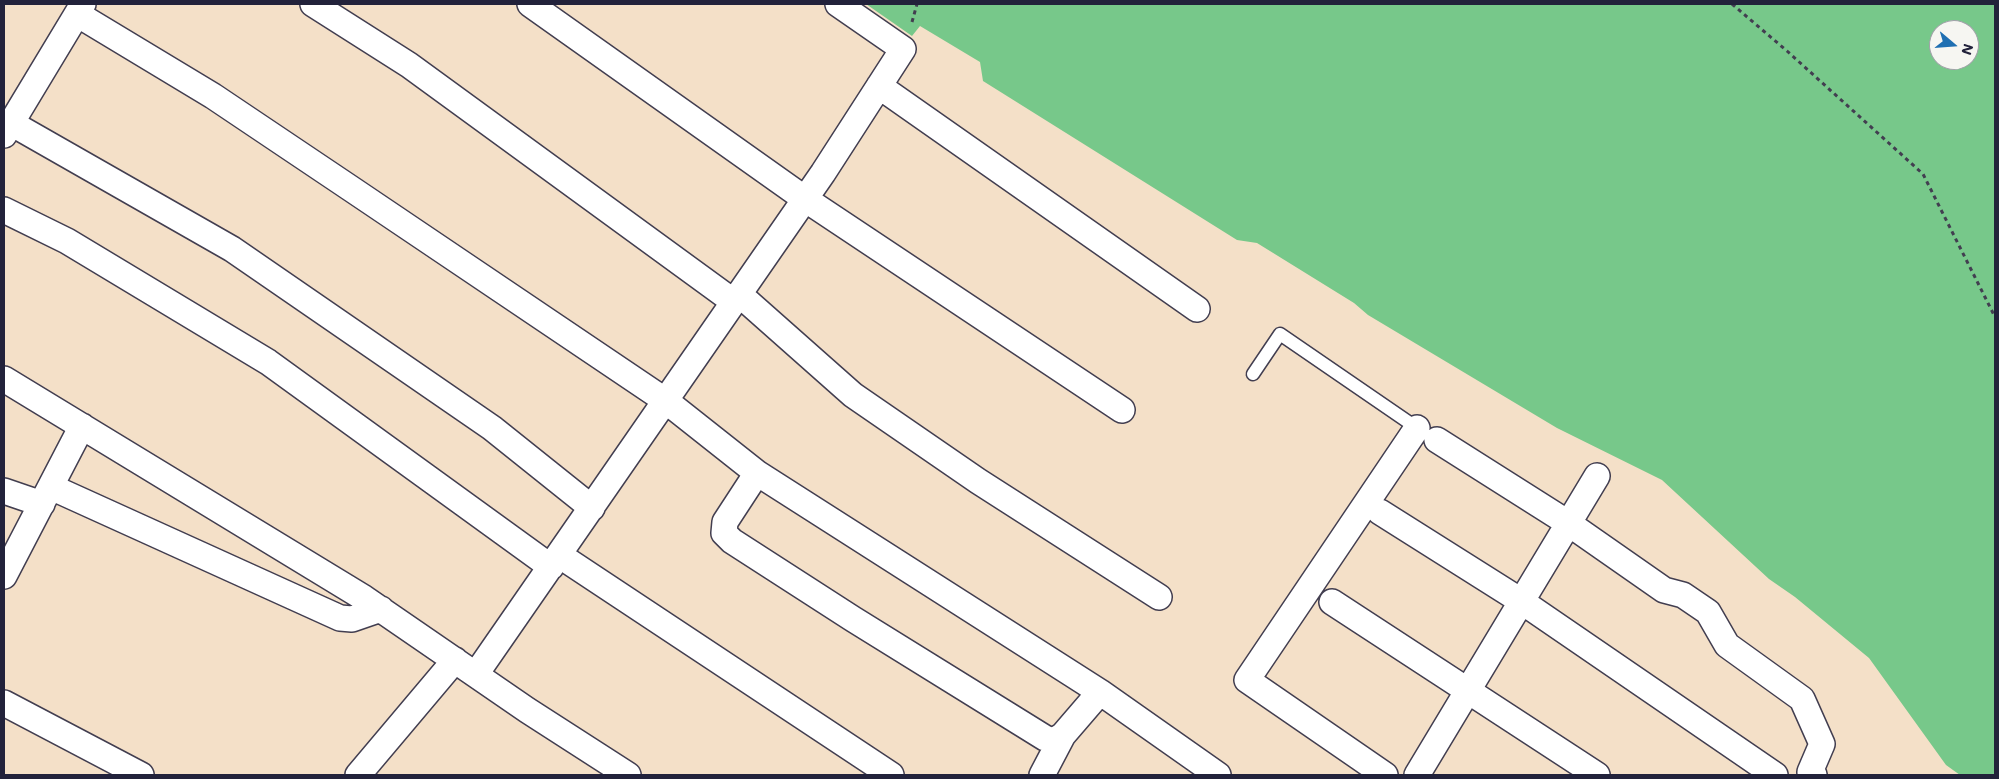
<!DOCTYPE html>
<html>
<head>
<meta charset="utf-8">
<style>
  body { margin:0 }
  #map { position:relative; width:1999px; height:779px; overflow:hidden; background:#f4e0c8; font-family:Mali,sans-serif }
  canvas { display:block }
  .frame { position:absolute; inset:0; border:5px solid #22223b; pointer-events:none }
  .north { position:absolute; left:1929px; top:20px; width:50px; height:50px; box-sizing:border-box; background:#f6f6f2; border:1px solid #a1a1a9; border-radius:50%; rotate:108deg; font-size:14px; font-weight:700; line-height:20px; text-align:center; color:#22223b }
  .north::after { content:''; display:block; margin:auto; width:18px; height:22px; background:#1f6fb2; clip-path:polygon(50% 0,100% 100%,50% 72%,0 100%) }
</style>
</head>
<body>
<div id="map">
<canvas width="1999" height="779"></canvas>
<div class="frame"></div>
<div class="north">N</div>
</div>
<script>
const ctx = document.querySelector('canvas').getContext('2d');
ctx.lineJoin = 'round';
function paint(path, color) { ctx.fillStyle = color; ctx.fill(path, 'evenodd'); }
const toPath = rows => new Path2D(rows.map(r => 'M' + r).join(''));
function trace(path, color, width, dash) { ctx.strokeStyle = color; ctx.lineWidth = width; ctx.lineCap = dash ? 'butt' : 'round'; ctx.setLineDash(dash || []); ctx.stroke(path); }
const green = toPath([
  [866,4,1995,4,1995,775,1960,775,1946,765,1869,658,1795,597,1769,579,1662,480,1557,428,1368,315,1354,303,1257,243,1237,240,983,81,980,62,920,26,912,36],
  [1939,30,1969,30,1969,60,1939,60]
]);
const path = toPath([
  [1732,4,1787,51,1923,174,1995,317],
  [912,22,917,4]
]);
const lane = toPath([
  [1253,374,1280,334,1417,428]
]);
const street = toPath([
  [313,4,409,65,734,302],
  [530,4,805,199,1122,410],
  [77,14,213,96,353,190,666,401,757,473,725,522,724,533,732,541,853,619,1045,738,1054,741,1063,735,1100,692,1218,775],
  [879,86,1197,309],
  [11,123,232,249,492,428,592,508],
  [4,135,83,4],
  [4,210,67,241,268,362,551,567],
  [739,294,853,395,978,481,1159,597],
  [4,379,364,598,527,710,628,775],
  [1437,440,1568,523,1664,590,1683,595,1708,612,1727,645,1802,699,1822,744,1810,772,1814,775],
  [757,473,1100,692],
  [51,487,340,618,352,619,381,609],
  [4,491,42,504],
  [1380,512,1521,601,1775,775],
  [559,555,891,775],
  [4,576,82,426],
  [1332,602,1597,775],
  [476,674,823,173,903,49,838,4],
  [4,703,141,775],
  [358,775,455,660],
  [1042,775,1063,735],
  [1385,775,1247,680,1417,428],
  [1417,775,1597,476]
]);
paint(green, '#77c88a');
trace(lane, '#423e50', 15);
trace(street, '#423e50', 28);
trace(path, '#423e50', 3, [4, 4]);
trace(lane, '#fff', 12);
trace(street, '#fff', 25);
</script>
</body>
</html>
